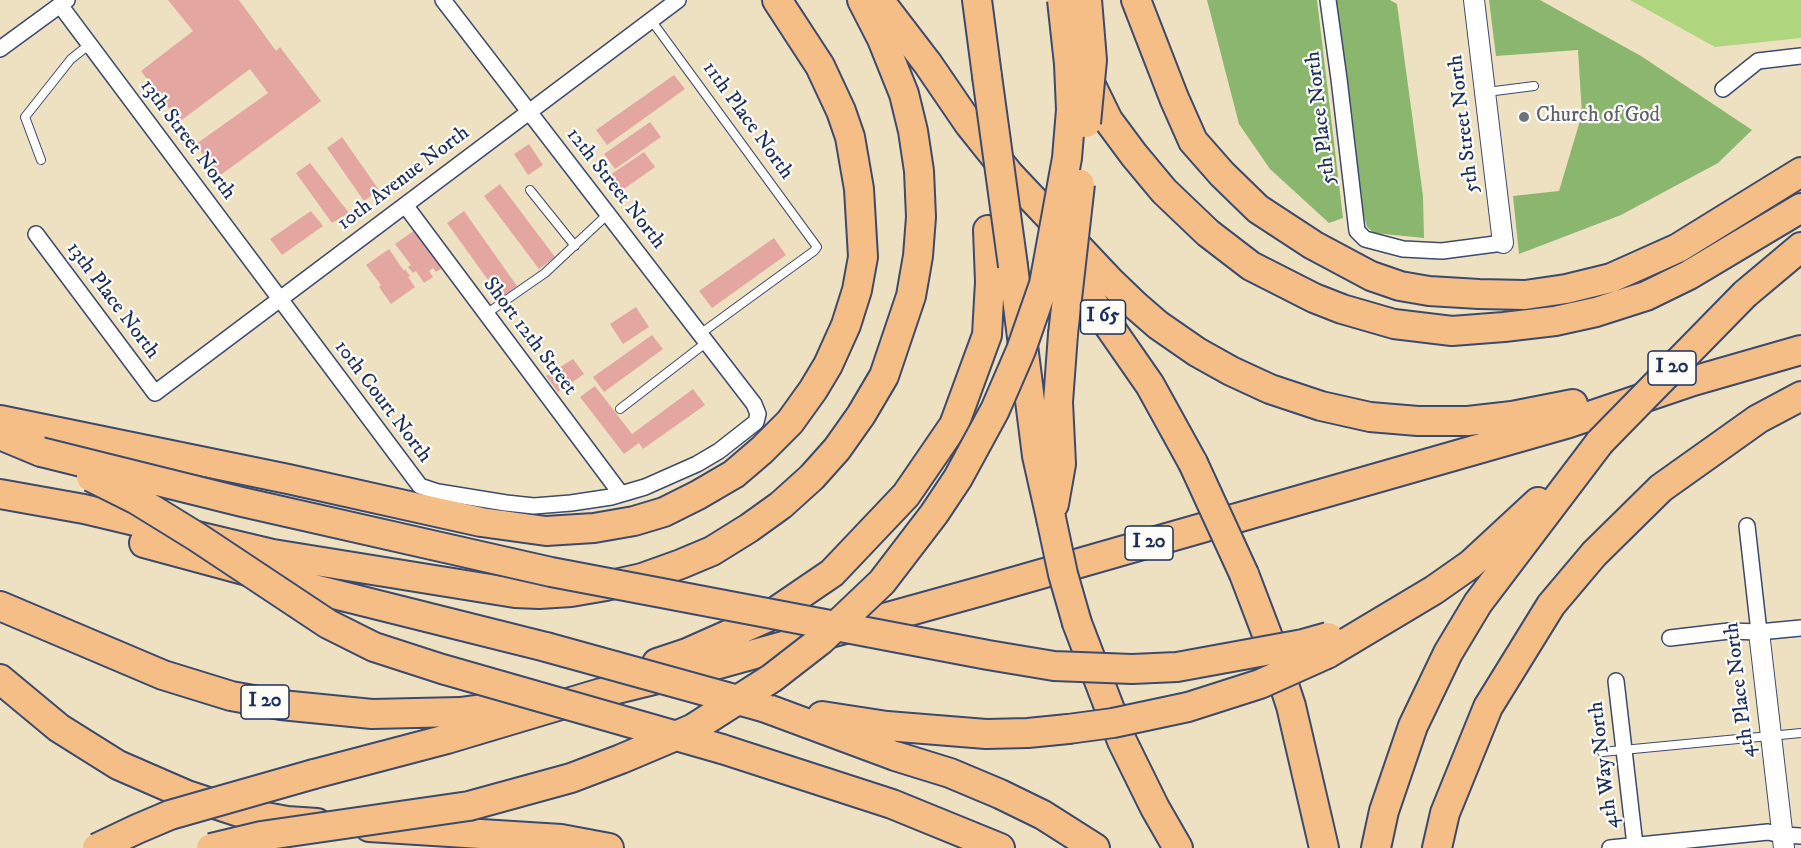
<!DOCTYPE html>
<html>
<head>
<meta charset="utf-8">
<style>
  body { margin:0 }
  canvas { display:block; background:#eee1c1 }
</style>
</head>
<body>
<canvas width="1801" height="848"></canvas>
<script>
const ctx = document.querySelector('canvas').getContext('2d');
ctx.lineJoin = 'round';
function paint(path, color) { ctx.fillStyle = color; ctx.fill(path, 'evenodd'); }
const toPath = rows => new Path2D(rows.map(r => 'M' + r).join(''));
function trace(path, color, width, dash) { ctx.strokeStyle = color; ctx.lineWidth = width; ctx.lineCap = dash ? 'butt' : 'round'; ctx.setLineDash(dash || []); ctx.stroke(path); }
function write(font, color, halo, rows, align = 'center') {
  ctx.font = font + ' "IM FELL DW Pica",serif'; ctx.lineWidth = 4.5; ctx.setLineDash([]); ctx.textBaseline = 'middle'; ctx.strokeStyle = halo; ctx.fillStyle = color; for (const [text, x, y, turn = 0] of rows) {
    ctx.save(); ctx.translate(x, y); ctx.rotate((+turn || 0) * Math.PI / 180); ctx.textAlign = isNaN(turn) ? turn : align; if (halo) ctx.strokeText(text, 0, 0); ctx.fillText(text, 0, 0); ctx.restore();
  }
}
const green = toPath([
  [1630,0,1801,0,1801,38,1715,47]
]);
const forest = toPath([
  [1207,0,1317,0,1343,218,1329,223,1270,169,1239,124],
  [1336,0,1390,0,1397,4,1423,196,1424,238,1374,233,1367,227,1363,212],
  [1489,0,1540,0,1641,56,1752,130,1718,163,1621,215,1519,254,1513,196,1559,191,1582,114,1578,50,1496,56]
]);
const building = toPath([
  [168,0,239,0,276,51,280,47,321,101,218,177,196,144,268,93,250,69,179,122,141,71,193,31],
  [674,75,685,89,607,145,596,130],
  [650,122,661,137,615,169,604,154],
  [342,137,379,190,364,201,327,148],
  [529,144,543,165,528,175,514,154],
  [644,152,655,167,621,191,610,175],
  [310,163,349,213,332,223,296,173],
  [500,184,555,257,539,269,484,196],
  [311,211,323,226,282,255,270,239],
  [464,211,517,286,501,298,447,223],
  [415,230,444,267,436,272,433,268,429,271,433,277,424,283,416,271,413,273,408,267,411,265,395,244],
  [774,238,786,255,712,308,699,291],
  [389,249,404,271,405,269,410,276,408,277,415,287,391,304,379,287,381,285,366,265],
  [636,307,649,327,623,344,610,324],
  [652,335,663,349,604,392,593,377],
  [573,359,584,374,558,392,546,376],
  [595,386,632,434,693,389,705,405,643,449,639,443,624,454,580,397]
]);
const service = toPath([
  [651,20,817,247,814,251,700,334],
  [1487,92,1534,86],
  [41,160,25,117,71,59,90,44],
  [530,190,575,246],
  [486,314,545,273,608,214],
  [620,409,707,342],
  [1602,752,1801,733]
]);
const minor = toPath([
  [1328,0,1339,79,1357,231,1365,239,1403,249,1442,251,1503,243],
  [60,5,420,486,438,492,506,503,534,506,571,503,611,497,645,487,697,464,719,451,756,422,758,414,754,404,443,0],
  [0,49,67,0],
  [1723,89,1758,61,1801,56],
  [405,205,621,494],
  [36,234,155,393,678,0],
  [1747,526,1759,632],
  [1670,638,1729,631,1759,632,1801,628],
  [1616,681,1635,845],
  [1610,848,1768,832,1782,835,1801,836]
]);
const tertiary = toPath([
  [1474,0,1503,243],
  [1759,632,1784,848]
]);
const motorway = toPath([
  [879,0,928,64,969,124,1009,174,1110,281,1135,305,1158,325,1197,352,1231,371,1270,389,1321,406,1370,417,1418,421,1468,421,1512,416,1573,404],
  [977,0,987,76],
  [1136,0,1174,98,1193,141,1222,174,1258,209,1313,245,1371,276,1400,286,1429,291,1479,294,1525,295,1566,289,1611,278,1678,248,1801,172],
  [1085,73,1108,120,1134,155,1164,191,1208,233,1251,266,1314,298,1342,309,1394,324,1452,331,1504,327,1555,321,1596,312,1646,296,1689,275,1801,208],
  [1061,257,1150,385,1193,463],
  [1013,266,1037,456,1051,518],
  [1745,294,1801,247],
  [0,420,288,479,481,522,546,531,594,528,634,521,664,512,698,495,734,474,762,450,790,422,813,390,828,365,846,325,857,290,863,257,859,189,850,137,841,111,820,66,777,0],
  [0,435,41,452],
  [0,494,84,509,273,554,515,593,539,594,571,592,606,586,642,578,681,564,712,551,749,528,781,505,812,477,837,449,861,415,884,376,911,296,918,256,921,217,919,171,913,131,904,94,882,39,862,0],
  [1054,504,1061,464,1058,402,1063,334],
  [144,543,314,589,546,647],
  [1244,574,1271,645,1291,706,1324,848],
  [0,606,163,675,231,696,281,705,372,714,460,712,512,705],
  [1077,623,1122,741,1155,808,1178,848],
  [1327,654,1434,590,1471,564,1538,502],
  [657,663,687,653,766,618,832,573,906,495,954,425,987,335,990,282,988,230],
  [0,679,59,728,118,765,187,795,239,812,287,821,317,823],
  [763,707,895,756,950,773,1000,794,1043,815,1095,848],
  [822,716,887,726,986,734,1028,733,1068,729],
  [722,749,892,804,1000,848],
  [314,774,447,739,601,693,715,665,978,592,1569,423,1693,381,1801,350],
  [369,827,561,839,609,848],
  [1376,848,1384,811,1413,726,1448,653,1478,603,1600,442],
  [1437,848,1445,813,1488,707,1551,605,1594,554,1661,488,1758,419,1801,396]
]);
const motorwayBridge = toPath([
  [987,76,1013,266],
  [1086,123,1092,60,1087,0],
  [1063,334,1080,184],
  [1600,442,1745,294],
  [41,452,242,502,551,572,988,655,1054,666,1132,669,1177,667,1303,644,1328,637],
  [1193,463,1244,574],
  [91,477,137,500,197,537,328,624,374,647,442,669,722,749],
  [1051,518,1063,574,1077,623],
  [546,647,763,707],
  [1068,729,1113,723,1188,707,1260,684,1327,654],
  [97,848,137,829,170,815,314,774],
  [211,848,261,836,469,806,571,778,621,759,692,729,772,678,821,640,882,582,934,514,958,478,995,410,1021,350,1044,284,1067,158,1071,110,1069,64,1062,0]
]);
const markers = [
  [1524,117,6,"#6b7280"]
];
const shields = [
  [1103,317,45],
  [1672,368,48],
  [1149,543,48],
  [265,702,48]
];
const shieldNames = [
  ["I 65",1103,317],
  ["I 20",1672,368],
  ["I 20",1149,543],
  ["I 20",265,702]
];
const worshipNames = [
  ["Church of God",1536,117]
];
const streetNames = [
  ["5th Place North",1322,118,-97],
  ["11th Place North",747,121,54],
  ["5th Street North",1465,124,-97],
  ["13th Street North",187,140,53],
  ["10th Avenue North",404,179,-37],
  ["12th Street North",615,189,52],
  ["13th Place North",112,301,53],
  ["Short 12th Street",529,337,53],
  ["10th Court North",382,402,53],
  ["4th Place North",1741,690,-97],
  ["4th Way North",1605,765,-97]
];
paint(green, '#afd57f');
paint(forest, '#8bb66e');
paint(building, '#e4a6a1');
trace(service, '#3b4a6d', 10);
trace(minor, '#3b4a6d', 18);
trace(tertiary, '#3b4a6d', 22);
trace(motorway, '#3b4a6d', 32);
trace(service, '#fff', 8);
trace(minor, '#fff', 15);
trace(tertiary, '#fff', 20);
trace(motorway, '#f6be87', 28);
trace(motorwayBridge, '#3b4a6d', 32, []);
trace(motorwayBridge, '#f6be87', 28);
for (const [x, y, r, color] of markers) { const dot = new Path2D(); dot.arc(x, y, r, 0, 2 * Math.PI); ctx.fillStyle = color; ctx.fill(dot); trace(dot, '#fdfcf7', 2); }
for (const [x, y, w] of shields) { const box = new Path2D(); box.roundRect(x - w / 2, y - 17, w, 34, 4.5); ctx.fillStyle = '#fdfcf7'; ctx.fill(box); trace(box, '#1b2f5e', 1.5); }
write('bold 20px', '#1b2f5e', null, shieldNames);
write('21px', '#5b616d', '#fdfcf7', worshipNames, 'left');
write('21px', '#1b2f5e', '#fdfcf7', streetNames);
</script>
</body>
</html>
